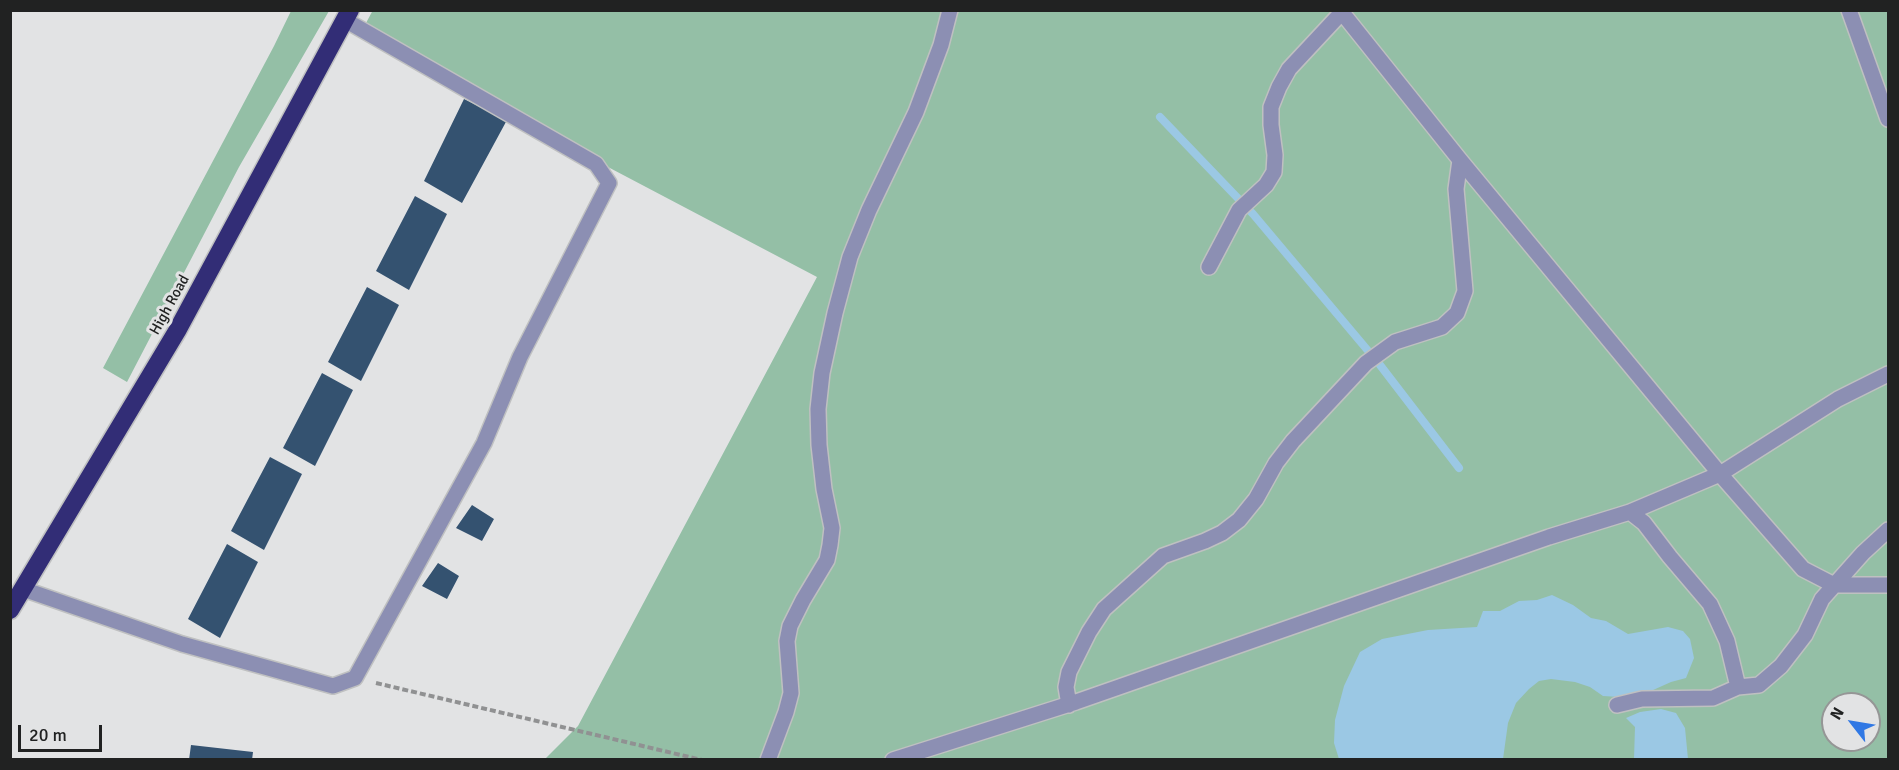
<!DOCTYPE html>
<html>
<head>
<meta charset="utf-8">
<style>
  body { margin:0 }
  #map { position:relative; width:1899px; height:770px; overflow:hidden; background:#e2e3e4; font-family:Signika,sans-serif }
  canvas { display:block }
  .frame { position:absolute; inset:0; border:12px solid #212222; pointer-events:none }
  .north { position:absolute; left:1821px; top:692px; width:60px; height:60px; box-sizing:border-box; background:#e2e3e4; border:2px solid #959696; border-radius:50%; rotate:301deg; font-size:16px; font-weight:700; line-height:24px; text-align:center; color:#212222 }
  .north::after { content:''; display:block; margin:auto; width:21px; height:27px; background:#3078e4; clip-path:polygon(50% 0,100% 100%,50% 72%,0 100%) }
  .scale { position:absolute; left:18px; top:725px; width:84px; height:27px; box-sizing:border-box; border:3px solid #212222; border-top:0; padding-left:8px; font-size:18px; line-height:21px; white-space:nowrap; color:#212222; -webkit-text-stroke:4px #e2e3e4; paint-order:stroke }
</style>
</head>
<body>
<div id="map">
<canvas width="1899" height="770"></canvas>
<div class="frame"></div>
<div class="north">N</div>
<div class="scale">20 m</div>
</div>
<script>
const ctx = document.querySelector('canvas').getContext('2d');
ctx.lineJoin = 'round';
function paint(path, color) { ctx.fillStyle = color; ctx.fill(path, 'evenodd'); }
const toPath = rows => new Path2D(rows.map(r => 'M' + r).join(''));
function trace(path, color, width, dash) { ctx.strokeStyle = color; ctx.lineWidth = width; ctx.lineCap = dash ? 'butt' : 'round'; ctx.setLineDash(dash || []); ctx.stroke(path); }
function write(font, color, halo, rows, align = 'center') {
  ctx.font = font + ' Signika,sans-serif'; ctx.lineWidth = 6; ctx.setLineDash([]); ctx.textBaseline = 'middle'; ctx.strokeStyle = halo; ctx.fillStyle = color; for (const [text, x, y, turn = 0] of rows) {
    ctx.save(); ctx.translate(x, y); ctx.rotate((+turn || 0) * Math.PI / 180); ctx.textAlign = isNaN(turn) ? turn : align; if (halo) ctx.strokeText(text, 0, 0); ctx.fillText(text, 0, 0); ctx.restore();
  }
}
const green = toPath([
  [373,10,1888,11,1888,759,545,759,578,726,817,277,359,36],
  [1833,704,1869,704,1869,740,1833,740],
  [291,11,329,11,239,167,127,382,103,368,274,46]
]);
const water = toPath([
  [1552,595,1573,605,1591,618,1606,621,1628,634,1668,627,1683,631,1690,639,1694,658,1686,678,1671,682,1642,695,1619,697,1603,696,1590,687,1575,682,1551,679,1539,681,1529,689,1516,703,1508,723,1503,759,1339,759,1334,743,1335,720,1344,686,1360,652,1382,639,1428,630,1477,627,1483,611,1500,611,1519,601,1537,600],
  [1661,709,1676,713,1685,728,1688,759,1634,759,1635,727,1626,718,1640,712]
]);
const stream = toPath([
  [1160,117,1253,214,1380,365,1459,468]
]);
const building = toPath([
  [464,99,507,120,462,203,424,181],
  [415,196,447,214,409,290,376,271],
  [367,287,399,305,361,381,328,362],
  [322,373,353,390,315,466,283,448],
  [270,457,302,474,264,550,231,531],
  [472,505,494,519,482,541,456,528],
  [227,544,258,562,220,638,188,619],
  [438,563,459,576,447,599,422,586],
  [191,745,253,752,252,760,189,760]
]);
const path = toPath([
  [376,683,702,760]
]);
const minor = toPath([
  [1340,10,1460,160,1720,474,1803,569,1834,585,1888,585],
  [1849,10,1888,119],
  [1209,267,1239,210,1266,185,1274,172,1275,155,1271,125,1271,107,1279,87,1289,69,1344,10],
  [1630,512,1644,523,1670,557,1710,604,1727,641,1738,687],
  [23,589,182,644,333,686,355,678,484,443,520,357,609,183,596,164,345,20],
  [1069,705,1066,687,1069,672,1089,632,1104,609,1163,556,1205,541,1222,533,1239,520,1256,499,1276,463,1293,441,1366,363,1395,342,1442,327,1457,313,1465,291,1456,189,1460,160],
  [1617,705,1642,699,1713,698,1738,687,1759,685,1781,666,1805,635,1822,599,1863,553,1888,530],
  [768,760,786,712,791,693,787,641,790,626,803,600,827,560,830,545,832,528,824,489,819,445,818,409,822,373,835,313,850,257,869,210,916,112,941,45,950,10],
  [893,760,1076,702,1549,537,1630,512,1720,474,1838,399,1888,374]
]);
const highway = toPath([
  [10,610,177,331,350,10]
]);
const streetNames = [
  ["High Road",170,305,-61]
];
paint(green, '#94bfa6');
paint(water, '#9bc8e4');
trace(stream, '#9bc8e4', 8);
paint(building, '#345270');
trace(minor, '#bfc0c1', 18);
trace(highway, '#bfc0c1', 21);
trace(path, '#909192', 4, [6, 3]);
trace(minor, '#8c8fb3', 15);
trace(highway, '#322d76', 18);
write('15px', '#212222', '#e2e3e4', streetNames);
</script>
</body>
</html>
